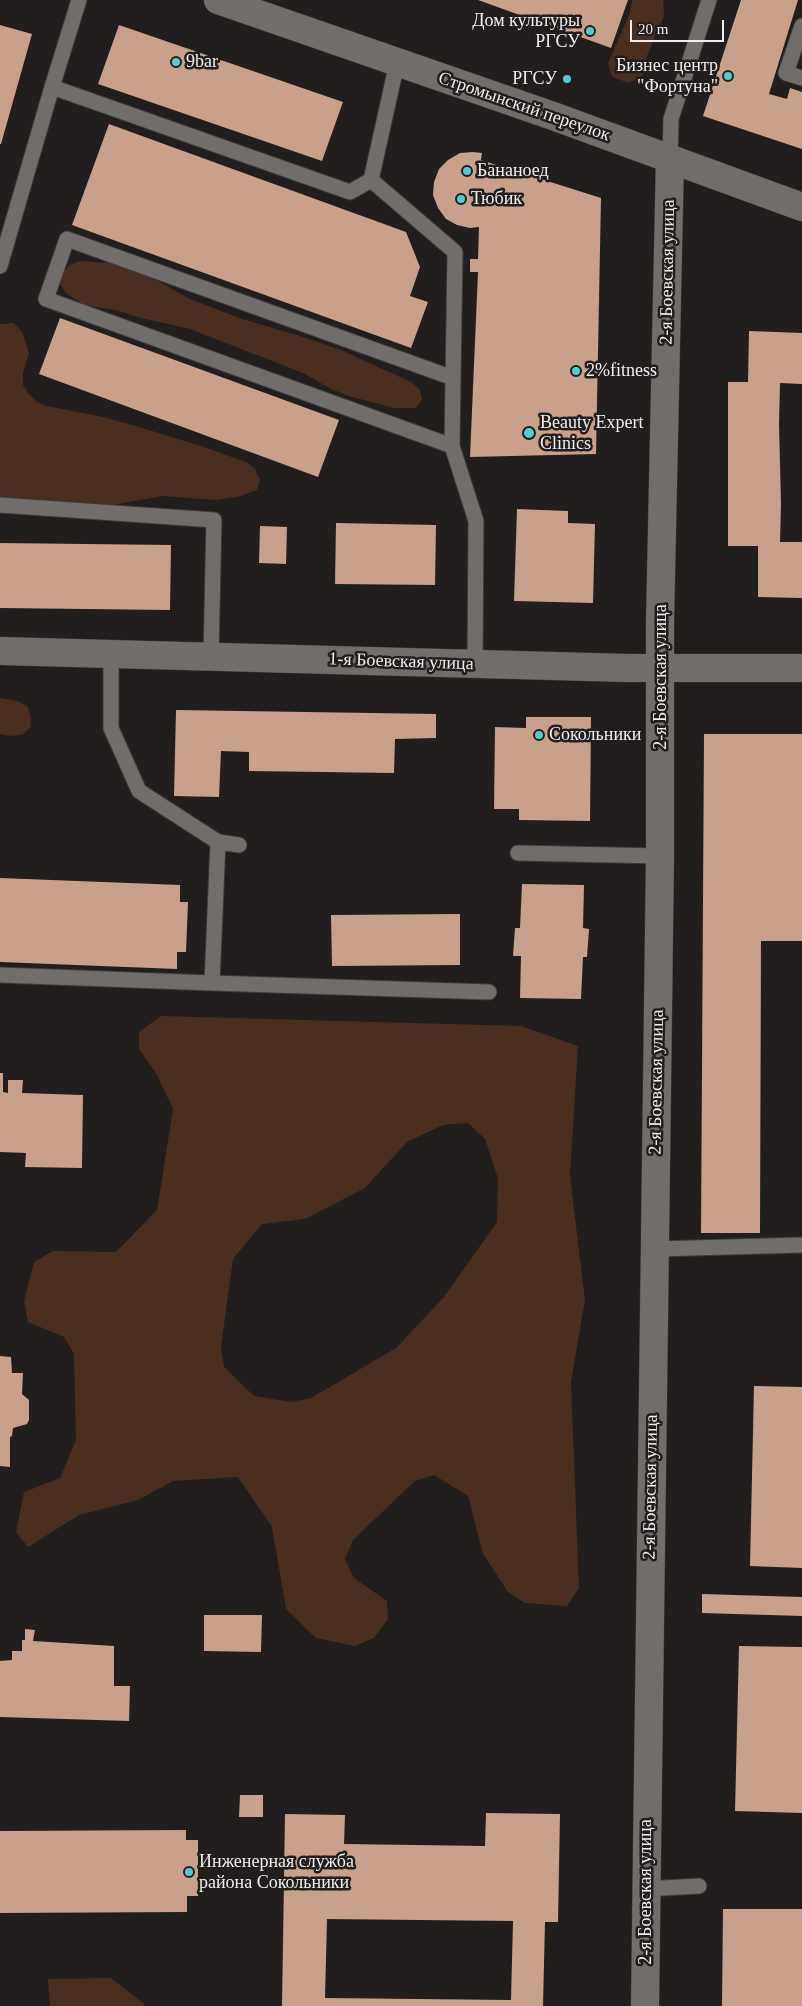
<!DOCTYPE html>
<html>
<head>
<meta charset="utf-8">
<style>
  body { margin:0 }
  #map { position:relative; width:802px; height:2006px; overflow:hidden; background:#211e1d; font-family:"Times New Roman",serif }
  canvas { display:block }
  .scale { position:absolute; left:630px; top:20px; width:94px; height:22px; box-sizing:border-box; border:2px solid #f0eeee; border-top:0; padding-left:6px; font-size:15px; line-height:18px; white-space:nowrap; color:#f0eeee; -webkit-text-stroke:4px #211e1d; paint-order:stroke }
</style>
</head>
<body>
<div id="map">
<canvas width="802" height="2006"></canvas>
<div class="scale">20 m</div>
</div>
<script>
const ctx = document.querySelector('canvas').getContext('2d');
ctx.lineJoin = 'round';
function paint(path, color) { ctx.fillStyle = color; ctx.fill(path, 'evenodd'); }
const toPath = rows => new Path2D(rows.map(r => 'M' + r).join(''));
function trace(path, color, width, dash) { ctx.strokeStyle = color; ctx.lineWidth = width; ctx.lineCap = dash ? 'butt' : 'round'; ctx.setLineDash(dash || []); ctx.stroke(path); }
function write(font, color, halo, rows, align = 'center') {
  ctx.font = font + ' "Times New Roman",serif'; ctx.lineWidth = 5; ctx.setLineDash([]); ctx.textBaseline = 'middle'; ctx.strokeStyle = halo; ctx.fillStyle = color; for (const [text, x, y, turn = 0] of rows) {
    ctx.save(); ctx.translate(x, y); ctx.rotate((+turn || 0) * Math.PI / 180); ctx.textAlign = isNaN(turn) ? turn : align; if (halo) ctx.strokeText(text, 0, 0); ctx.fillText(text, 0, 0); ctx.restore();
  }
}
const green = toPath([
  [632,0,663,0,664,16,647,56,643,75,629,83,612,77,608,63,630,13],
  [81,261,110,263,152,278,190,299,242,319,297,335,341,350,411,382,420,390,422,400,416,408,394,408,352,397,331,389,303,373,190,329,137,317,116,310,84,305,66,293,60,284,62,274,70,265],
  [14,323,22,332,29,353,23,373,23,385,29,394,37,402,47,406,103,417,136,426,204,447,246,462,255,469,260,479,257,490,237,497,215,500,162,496,107,506,0,499,0,324],
  [0,698,18,701,28,707,31,718,30,728,22,735,10,736,0,734],
  [161,1016,521,1026,578,1046,570,1175,585,1300,571,1382,579,1588,567,1606,525,1603,508,1592,483,1554,468,1496,434,1475,415,1481,353,1540,345,1559,354,1578,387,1601,388,1619,374,1638,355,1646,316,1638,286,1609,272,1527,238,1477,173,1481,138,1500,79,1515,28,1547,16,1532,24,1492,60,1478,76,1440,74,1354,64,1337,28,1322,24,1301,34,1262,53,1251,116,1252,157,1210,173,1109,156,1073,139,1049,139,1032],
  [468,1123,485,1139,498,1179,497,1222,444,1297,396,1348,311,1398,291,1402,254,1396,224,1367,221,1347,233,1259,262,1224,305,1219,365,1188,407,1142,443,1125],
  [111,1978,143,2003,144,2006,50,2006,48,1979]
]);
const building = toPath([
  [478,0,628,0,611,48],
  [741,0,798,0,769,94,787,99,790,88,802,92,802,149,703,116],
  [0,25,32,34,1,144,0,144],
  [119,25,343,102,322,161,98,84],
  [109,124,406,232,420,267,410,296,428,302,411,348,72,225],
  [473,152,482,153,481,160,601,198,596,454,470,457,478,272,470,272,470,259,478,259,479,227,470,228,457,225,446,219,438,208,433,195,434,182,439,169,448,160,460,153],
  [60,318,339,420,318,477,39,374],
  [749,331,802,333,802,384,780,383,779,424,781,504,780,542,802,542,802,598,758,597,758,546,728,546,728,382,748,382],
  [517,509,568,511,568,523,595,524,593,603,514,601],
  [336,523,436,525,435,585,335,584],
  [260,526,287,527,286,564,259,563],
  [0,543,171,545,170,610,0,608],
  [176,710,436,714,436,738,395,739,394,773,249,771,249,752,221,751,219,797,174,796],
  [526,717,591,717,590,821,519,820,519,809,494,809,495,727,526,728],
  [704,734,802,734,802,941,761,941,760,1233,701,1233],
  [0,878,180,885,180,902,188,902,186,952,177,952,177,969,0,962],
  [522,884,584,885,583,928,589,929,587,957,583,957,581,999,520,998,521,956,513,956,515,928,520,928],
  [460,914,460,965,332,966,331,915],
  [0,1073,3,1073,3,1092,8,1093,8,1080,23,1080,22,1093,83,1095,82,1168,25,1167,26,1153,0,1152],
  [0,1356,11,1357,12,1373,23,1373,22,1394,29,1400,29,1420,27,1424,13,1428,12,1436,10,1437,10,1467,0,1466],
  [754,1386,802,1387,802,1568,750,1566],
  [702,1594,802,1597,802,1616,702,1613],
  [204,1615,262,1615,261,1652,204,1651],
  [25,1629,35,1630,33,1641,114,1646,114,1686,130,1686,129,1721,0,1717,0,1661,12,1660,12,1651,22,1651,22,1640,25,1640],
  [739,1646,802,1647,802,1813,735,1811],
  [240,1795,263,1795,263,1817,239,1817],
  [486,1813,560,1814,558,1922,545,1922,543,2006,282,2006,285,1814,345,1815,344,1844,485,1846],
  [327,1919,513,1921,511,2000,325,1998],
  [186,1830,186,1840,198,1840,198,1896,187,1896,187,1912,0,1913,0,1831],
  [723,1909,802,1909,802,2006,722,2006]
]);
const service = toPath([
  [802,26,786,73,802,78],
  [52,87,79,0],
  [670,158,671,119,709,0],
  [371,180,455,252,452,446,476,521,475,664],
  [0,266,52,87,350,192,371,180,397,63],
  [452,446,46,299,67,239,453,378],
  [0,505,214,520,211,657],
  [111,654,111,728,139,791,218,842,239,845],
  [518,853,660,856],
  [0,975,212,983,218,842],
  [212,983,489,992],
  [655,1249,802,1245],
  [645,1889,699,1886]
]);
const minor = toPath([
  [218,0,553,116,802,207],
  [0,651,627,668,802,668],
  [645,2006,660,856,660,622,670,158]
]);
const markers = [
  [590,31,5,"#52ccd0"],
  [176,62,5,"#52ccd0"],
  [728,76,5,"#52ccd0"],
  [567,79,5,"#52ccd0"],
  [467,171,5,"#52ccd0"],
  [461,199,5,"#52ccd0"],
  [576,371,5,"#52ccd0"],
  [529,433,6,"#52ccd0"],
  [539,735,5,"#52ccd0"],
  [189,1872,5,"#52ccd0"]
];
const poiNames = [
  ["Дом культуры",580,21,"right"],
  ["РГСУ",580,42,"right"],
  ["9bar",186,62],
  ["Бизнес центр",718,66,"right"],
  ["\"Фортуна\"",718,87,"right"],
  ["РГСУ",557,79,"right"],
  ["Бананоед",477,171],
  ["Тюбик",471,199],
  ["2%fitness",586,371],
  ["Beauty Expert",540,423],
  ["Clinics",540,444],
  ["Сокольники",549,735],
  ["Инженерная служба",199,1862],
  ["района Сокольники",199,1883]
];
const streetNames = [
  ["Стромынский переулок",524,107,19],
  ["2-я Боевская улица",668,272,-89],
  ["1-я Боевская улица",401,662,2],
  ["2-я Боевская улица",661,677,-90],
  ["2-я Боевская улица",657,1082,-89],
  ["2-я Боевская улица",651,1487,-89],
  ["2-я Боевская улица",646,1892,-90]
];
paint(green, '#4a2e1f');
paint(building, '#c9a08b');
trace(service, '#3d3b3a', 17);
trace(minor, '#3d3b3a', 29);
trace(service, '#706d6b', 15);
trace(minor, '#706d6b', 28);
for (const [x, y, r, color] of markers) { const dot = new Path2D(); dot.arc(x, y, r, 0, 2 * Math.PI); ctx.fillStyle = color; ctx.fill(dot); trace(dot, '#211e1d', 2); }
write('18px', '#f0eeee', '#211e1d', poiNames, 'left');
write('18px', '#f0eeee', '#211e1d', streetNames);
</script>
</body>
</html>
